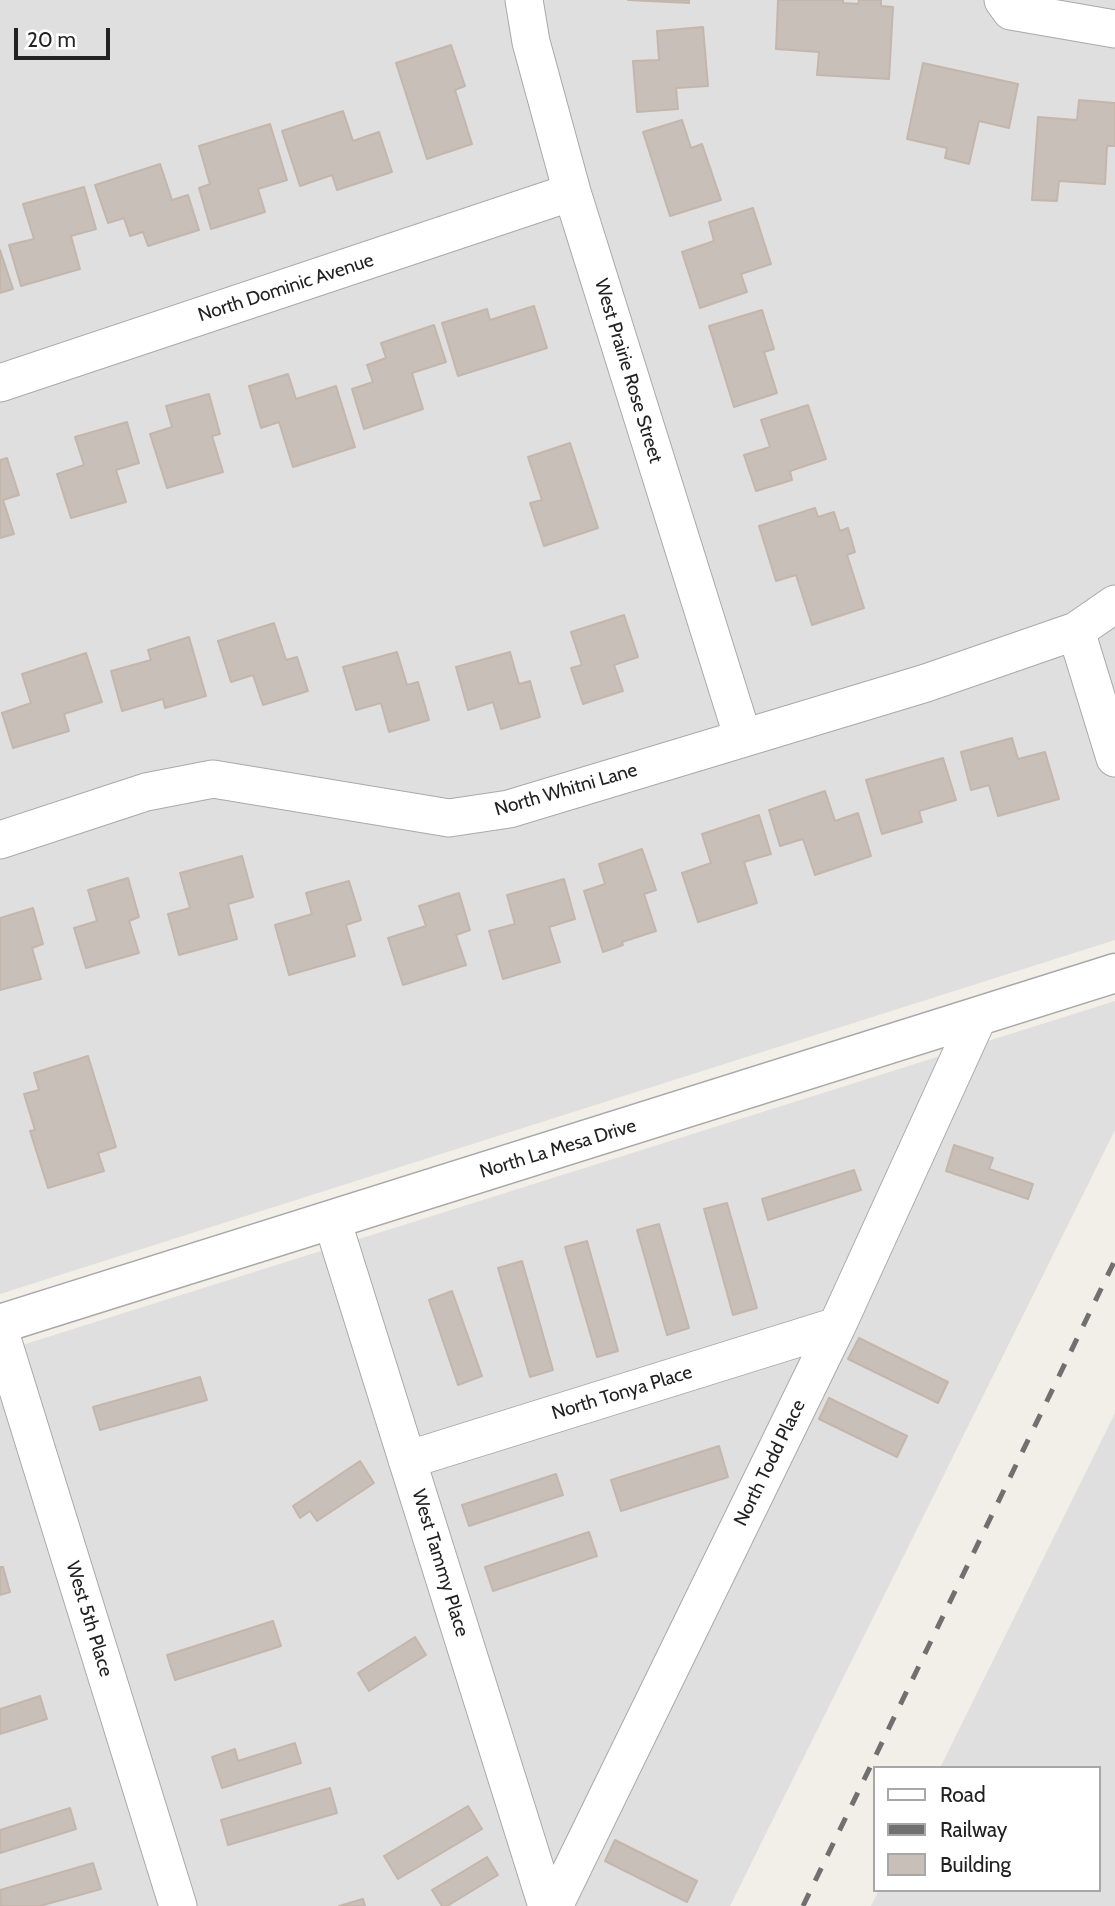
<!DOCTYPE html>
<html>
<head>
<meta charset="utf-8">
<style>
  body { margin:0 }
  #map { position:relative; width:1115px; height:1906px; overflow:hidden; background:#f2efe9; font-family:Cabin,sans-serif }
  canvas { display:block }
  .legend { position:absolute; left:873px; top:1766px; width:228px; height:126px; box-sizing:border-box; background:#fff; border:2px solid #a7a7a7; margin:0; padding:9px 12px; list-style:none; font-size:21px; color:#222 }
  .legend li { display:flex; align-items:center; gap:14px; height:35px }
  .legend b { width:35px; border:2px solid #a7a7a7 }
  .scale { position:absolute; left:14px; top:28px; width:96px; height:32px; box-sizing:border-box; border:4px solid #222; border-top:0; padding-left:9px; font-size:21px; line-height:24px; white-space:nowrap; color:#222; -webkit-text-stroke:5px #fff; paint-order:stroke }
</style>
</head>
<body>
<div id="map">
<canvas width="1115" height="1906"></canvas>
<ul class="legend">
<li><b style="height:9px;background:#fff"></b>Road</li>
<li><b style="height:9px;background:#707070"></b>Railway</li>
<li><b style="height:19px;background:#c7bfb8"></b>Building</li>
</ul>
<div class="scale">20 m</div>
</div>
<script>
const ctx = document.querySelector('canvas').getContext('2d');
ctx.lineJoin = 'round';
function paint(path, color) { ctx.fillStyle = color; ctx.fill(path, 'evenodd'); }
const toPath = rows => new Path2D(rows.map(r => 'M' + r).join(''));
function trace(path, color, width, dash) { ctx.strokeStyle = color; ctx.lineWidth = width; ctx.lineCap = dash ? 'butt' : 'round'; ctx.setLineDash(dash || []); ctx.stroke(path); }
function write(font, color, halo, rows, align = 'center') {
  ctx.font = font + ' Cabin,sans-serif'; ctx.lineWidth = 6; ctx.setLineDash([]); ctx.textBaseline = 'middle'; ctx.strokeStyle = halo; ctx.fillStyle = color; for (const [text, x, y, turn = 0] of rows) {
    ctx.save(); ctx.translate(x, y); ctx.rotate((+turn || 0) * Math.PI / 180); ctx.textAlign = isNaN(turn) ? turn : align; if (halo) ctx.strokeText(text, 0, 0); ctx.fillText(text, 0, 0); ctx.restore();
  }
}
const residential = toPath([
  [0,0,1115,0,1115,940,0,1294],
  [1115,1001,1115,1130,730,1906,0,1906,0,1352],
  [1115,1413,1115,1906,871,1906,879,1890,1099,1890,1099,1768,940,1768]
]);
const building = toPath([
  [628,0,689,0,689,3,628,0],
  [778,0,843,0,843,3,858,4,859,0,881,0,881,6,893,7,889,79,817,75,819,52,776,49,778,0],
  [703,27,708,86,676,88,678,109,637,112,633,61,659,60,657,31,703,27],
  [451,45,465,86,455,90,472,144,427,159,396,63,451,45],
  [923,63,1018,84,1009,128,979,121,969,164,945,158,947,148,907,139,923,63],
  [1079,100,1115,103,1115,146,1107,146,1105,184,1059,181,1057,201,1032,200,1038,117,1077,120,1079,100],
  [343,111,353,141,379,132,392,172,337,190,332,175,300,186,282,131,343,111],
  [682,120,691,148,702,144,721,200,670,216,643,132,682,120],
  [270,124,287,180,258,189,265,212,211,229,199,188,210,184,199,146,270,124],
  [160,164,172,200,188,195,199,230,148,246,143,232,130,236,124,218,108,223,95,185,160,164],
  [84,187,96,229,71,236,80,269,21,286,9,245,34,239,23,204,84,187],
  [753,208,771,264,741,274,747,292,700,308,682,252,714,241,709,222,753,208],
  [0,250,13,289,0,293,0,250],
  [534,306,547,348,458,376,442,323,487,309,490,320,534,306],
  [762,310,774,349,764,352,777,393,734,407,709,326,762,310],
  [434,325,446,362,412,373,423,409,364,429,352,389,373,382,367,365,386,358,381,343,434,325],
  [288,374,296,399,336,386,355,447,293,467,279,422,261,428,249,386,288,374],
  [209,394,220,434,212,436,223,472,167,488,150,434,172,427,166,406,209,394],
  [808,405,826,459,790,471,792,480,756,491,744,455,770,447,761,420,808,405],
  [127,422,139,463,116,470,126,502,71,518,57,474,84,465,75,437,127,422],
  [570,443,598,528,544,546,530,503,542,500,528,457,570,443],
  [7,458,19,495,3,500,14,534,0,538,0,460,7,458],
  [815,508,818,517,834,512,840,531,848,528,855,552,847,555,864,608,812,625,796,575,776,581,759,526,815,508],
  [624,615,638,657,614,665,623,691,583,704,571,668,582,665,571,632,624,615],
  [274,623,286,660,297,657,308,691,263,705,253,675,231,682,218,641,274,623],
  [189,637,206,696,165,708,163,699,122,711,111,671,151,660,148,650,189,637],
  [397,652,407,685,418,682,429,720,389,732,381,703,356,710,343,667,397,652],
  [510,652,519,684,530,681,540,717,501,729,493,702,468,710,456,667,510,652],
  [86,653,102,702,64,714,69,731,13,748,2,713,31,703,22,674,86,653],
  [1012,738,1018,759,1045,752,1059,799,998,816,989,785,971,790,961,752,1012,738],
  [943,758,956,800,919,811,922,822,882,834,866,780,943,758],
  [825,791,835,821,858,813,871,856,815,875,803,839,780,846,769,810,825,791],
  [759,815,771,854,744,862,757,903,698,922,682,873,711,863,702,834,759,815],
  [642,849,656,890,644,894,656,931,622,942,623,945,603,952,584,891,605,884,599,864,642,849],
  [242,856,253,897,228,904,237,939,179,955,168,914,190,908,180,873,242,856],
  [128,878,139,917,129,921,139,953,86,968,74,928,97,921,88,890,128,878],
  [564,879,575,919,549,927,560,962,503,979,489,931,515,924,507,895,564,879],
  [349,881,361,920,346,925,355,956,289,975,275,925,312,914,306,893,349,881],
  [459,893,470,930,456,935,466,965,403,985,388,938,426,926,419,906,459,893],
  [33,908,43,944,32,948,41,979,0,990,0,918,33,908],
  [88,1056,116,1147,98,1153,104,1171,48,1188,30,1131,35,1130,24,1094,39,1090,34,1073,88,1056],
  [954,1145,993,1158,989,1169,1033,1184,1028,1199,946,1171,954,1145],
  [854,1170,861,1190,768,1220,762,1199,854,1170],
  [727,1203,757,1308,733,1315,704,1209,727,1203],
  [659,1224,689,1328,667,1335,637,1230,659,1224],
  [587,1241,618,1351,597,1357,565,1247,587,1241],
  [522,1261,553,1370,530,1377,498,1268,522,1261],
  [452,1291,482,1376,458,1385,429,1300,452,1291],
  [859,1338,948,1382,938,1403,848,1359,859,1338],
  [200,1377,207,1400,100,1430,93,1407,200,1377],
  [829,1398,907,1436,897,1457,819,1419,829,1398],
  [719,1446,728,1477,621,1511,611,1480,719,1446],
  [360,1461,374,1483,317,1521,310,1511,300,1518,293,1506,360,1461],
  [556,1474,563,1495,469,1526,462,1505,556,1474],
  [589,1532,597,1556,493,1591,485,1567,589,1532],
  [0,1567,3,1567,10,1592,0,1595,0,1567],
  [273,1621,281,1646,175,1680,167,1655,273,1621],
  [415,1637,426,1655,369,1691,358,1673,415,1637],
  [40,1696,47,1719,0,1734,0,1709,40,1696],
  [295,1743,301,1763,222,1788,212,1757,235,1749,238,1761,295,1743],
  [330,1788,337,1813,228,1845,221,1820,330,1788],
  [468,1806,482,1829,398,1879,384,1856,468,1806],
  [70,1808,76,1829,0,1853,0,1830,70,1808],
  [615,1840,697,1881,687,1902,605,1861,615,1840],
  [487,1857,498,1875,447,1906,442,1906,432,1890,487,1857],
  [93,1863,101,1889,40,1906,1,1906,0,1890,93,1863],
  [363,1899,365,1906,339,1906,363,1899]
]);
const minor = toPath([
  [524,0,531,42,572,192,743,738],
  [1003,0,1011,11,1115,29],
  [0,383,572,192],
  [1076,631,1115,758],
  [0,840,146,792,213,779,449,818,509,809,926,683,1076,631,1115,604],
  [332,1220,547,1906],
  [0,1332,178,1906],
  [407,1460,837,1326],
  [554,1906,837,1326,978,1017]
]);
const tertiary = toPath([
  [0,1324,1115,973]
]);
const rail = toPath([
  [803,1906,1115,1260]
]);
const streetNames = [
  ["North Dominic Avenue",286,288,-18],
  ["West Prairie Rose Street",628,371,73],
  ["North Whitni Lane",566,790,-16],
  ["North La Mesa Drive",558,1149,-17],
  ["North Tonya Place",622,1393,-17],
  ["North Todd Place",770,1463,-64],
  ["West Tammy Place",440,1563,73],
  ["West 5th Place",89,1619,73]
];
paint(residential, '#e0dfdf');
paint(building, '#c7bfb8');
trace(building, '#c4b6ab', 2);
trace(minor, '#a9a9a9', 39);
trace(tertiary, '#a9a9a9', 41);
trace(minor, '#fff', 37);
trace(tertiary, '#fff', 38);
trace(rail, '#707070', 5, [14, 14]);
write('19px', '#222', '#fff', streetNames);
</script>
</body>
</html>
